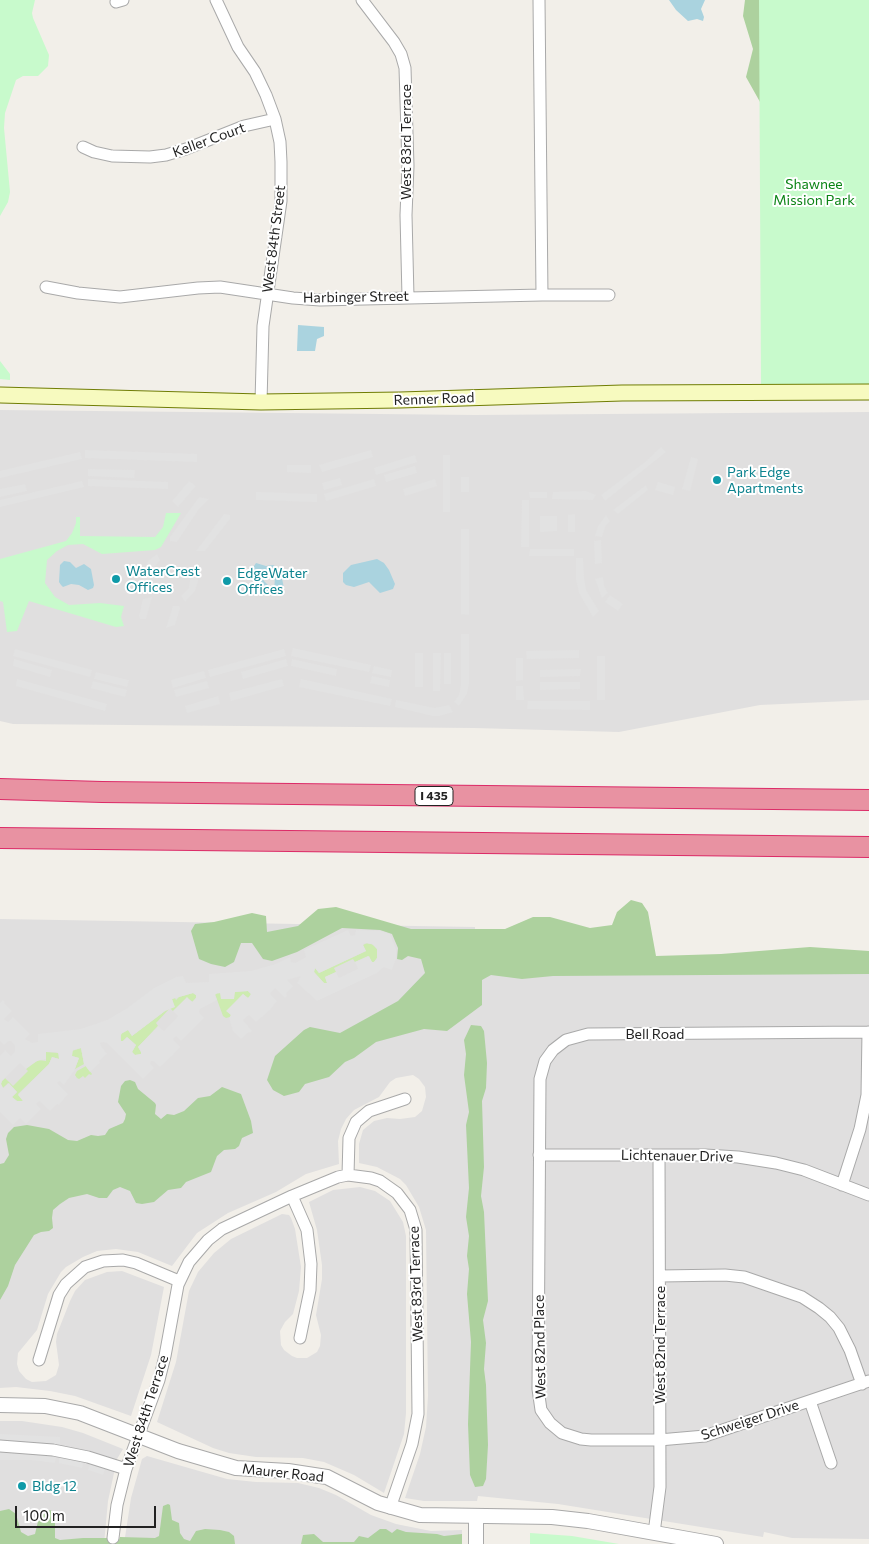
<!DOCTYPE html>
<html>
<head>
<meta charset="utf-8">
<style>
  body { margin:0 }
  #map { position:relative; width:869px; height:1544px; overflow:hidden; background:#f2efe9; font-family:Commissioner,sans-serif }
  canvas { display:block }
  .scale { position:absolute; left:15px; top:1506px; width:141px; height:22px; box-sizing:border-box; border:2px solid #222; border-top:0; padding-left:6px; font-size:15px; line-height:18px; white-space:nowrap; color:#222; -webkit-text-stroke:4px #fff; paint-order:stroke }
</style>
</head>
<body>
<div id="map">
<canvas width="869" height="1544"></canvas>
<div class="scale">100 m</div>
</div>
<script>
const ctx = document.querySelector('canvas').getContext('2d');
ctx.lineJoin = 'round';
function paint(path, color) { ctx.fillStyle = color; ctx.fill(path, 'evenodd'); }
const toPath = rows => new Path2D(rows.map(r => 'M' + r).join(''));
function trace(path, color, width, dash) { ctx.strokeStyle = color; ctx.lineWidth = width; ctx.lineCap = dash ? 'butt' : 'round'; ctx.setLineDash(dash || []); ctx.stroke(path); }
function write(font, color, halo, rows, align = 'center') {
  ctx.font = font + ' Commissioner,sans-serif'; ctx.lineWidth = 4; ctx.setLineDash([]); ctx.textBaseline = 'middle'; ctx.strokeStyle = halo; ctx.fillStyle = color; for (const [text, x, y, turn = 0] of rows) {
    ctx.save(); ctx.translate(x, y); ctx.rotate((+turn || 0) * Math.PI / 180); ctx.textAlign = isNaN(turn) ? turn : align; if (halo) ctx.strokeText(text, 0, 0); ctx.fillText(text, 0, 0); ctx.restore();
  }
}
const residential = toPath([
  [0,410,475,415,869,412,869,700,760,705,619,732,474,728,13,724,0,721],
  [0,919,475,927,475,965,869,970,869,1539,792,1538,764,1532,763,1537,558,1504,478,1496,477,1501,424,1501,405,1498,420,1454,426,1427,428,1396,426,1230,419,1207,406,1185,400,1179,377,1167,359,1163,359,1144,363,1130,374,1121,387,1118,400,1119,415,1117,422,1111,426,1097,425,1087,419,1079,413,1075,396,1078,390,1082,379,1097,354,1110,346,1119,341,1129,338,1141,339,1164,306,1174,276,1192,228,1213,197,1233,172,1266,138,1252,116,1249,97,1251,83,1257,66,1267,61,1272,48,1294,37,1330,18,1353,17,1364,19,1371,26,1379,32,1382,46,1381,56,1375,59,1365,56,1342,57,1334,70,1301,75,1291,85,1280,107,1272,122,1271,164,1287,151,1355,131,1416,75,1396,50,1391,16,1387,0,1388],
  [360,1187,375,1191,390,1201,403,1222,406,1236,406,1413,404,1434,384,1493,354,1475,324,1462,303,1458,256,1457,229,1453,213,1448,157,1422,176,1362,189,1291,198,1272,214,1253,231,1239,282,1214,289,1215,291,1218,295,1229,301,1267,299,1291,293,1314,285,1322,280,1331,281,1345,284,1350,292,1356,297,1358,307,1358,317,1352,320,1346,321,1335,316,1315,322,1279,322,1265,317,1230,309,1202,333,1190],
  [0,1421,22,1421,62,1427,83,1433,123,1449,117,1459,108,1501,104,1544,0,1544],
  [147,1456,227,1479,256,1482,298,1483,319,1488,336,1495,371,1515,396,1524,431,1531,462,1530,462,1544,124,1544,131,1498,142,1459]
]);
const grass = toPath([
  [367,943,374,945,377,949,377,958,374,962,372,962,368,956,355,962,353,959,334,968,336,972,325,977,327,983,324,983,314,972,315,968,319,973,366,951,363,945],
  [248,991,251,994,250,997,248,998,243,994,227,1011,231,1015,230,1017,226,1018,223,1016,215,994,221,993,221,999,234,999,234,992],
  [193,993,197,996,193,1002,187,998,173,1011,170,1008,156,1023,158,1026,138,1047,141,1052,141,1054,135,1055,132,1052,136,1045,127,1037,123,1041,121,1041,121,1034,128,1030,132,1036,165,1011,171,1008,174,1007,172,999,175,998,176,1000,179,997],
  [81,1048,84,1064,75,1069,79,1058,72,1056,72,1051],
  [46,1052,58,1053,59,1059,52,1057,49,1064,18,1094,23,1101,17,1101,12,1097,17,1092,8,1083,3,1088,1,1084,2,1081,5,1078,13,1086,28,1071,26,1069,28,1066,39,1060,46,1061],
  [86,1066,92,1074,91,1075,89,1074,85,1078,83,1076,79,1079,77,1078,75,1075,77,1071]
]);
const forest = toPath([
  [745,0,785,0,769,118,746,77,753,49,743,16],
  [631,900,642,903,648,912,656,956,721,954,810,947,869,951,869,974,553,976,522,979,491,975,482,980,482,1005,447,1031,424,1029,376,1042,354,1058,345,1062,329,1077,305,1084,299,1092,284,1096,273,1090,267,1080,275,1056,304,1030,310,1027,340,1033,398,1001,425,973,421,959,408,956,402,960,397,959,398,948,392,934,380,930,342,928,297,952,272,961,263,959,252,943,241,943,234,962,225,967,211,964,199,959,191,931,195,924,214,922,252,913,266,916,267,932,298,926,318,909,336,907,411,929,505,929,533,917,550,917,590,928,612,925,617,912],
  [471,1025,481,1026,484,1031,487,1063,486,1088,482,1101,484,1167,481,1196,484,1212,488,1301,483,1320,486,1343,484,1369,486,1385,488,1445,486,1479,483,1486,475,1487,470,1475,468,1424,471,1342,467,1294,469,1269,467,1256,469,1236,466,1217,469,1188,466,1125,469,1112,464,1075,466,1054,464,1040],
  [130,1080,135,1082,138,1089,155,1103,156,1105,155,1114,161,1119,167,1114,174,1115,184,1111,198,1098,210,1096,222,1087,241,1094,251,1121,253,1133,242,1138,239,1146,235,1149,224,1150,217,1156,211,1172,186,1182,181,1188,168,1190,154,1202,142,1204,136,1203,130,1191,120,1187,113,1190,107,1198,99,1198,87,1194,69,1198,60,1204,53,1210,52,1218,53,1228,49,1231,41,1232,34,1235,15,1265,8,1286,0,1300,0,1164,4,1163,9,1155,6,1139,8,1133,14,1127,27,1125,49,1129,68,1140,77,1141,91,1135,98,1136,105,1135,109,1129,123,1123,125,1119,126,1114,118,1102,121,1086,125,1081],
  [168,1504,170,1505,172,1520,179,1523,180,1533,184,1539,190,1541,196,1531,205,1529,220,1530,229,1532,234,1536,235,1544,0,1544,0,1511,9,1509,16,1514,21,1532,28,1536,35,1534,39,1517,50,1510,55,1513,55,1538,60,1540,83,1538,107,1538,119,1540,120,1537,155,1538,159,1536,163,1506],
  [380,1529,386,1529,392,1533,397,1529,406,1532,437,1534,444,1536,462,1534,462,1544,301,1544,303,1535,314,1534,323,1542,354,1542,359,1536,368,1538]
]);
const park = toPath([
  [0,0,35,0,32,13,33,18,49,55,48,66,38,76,23,76,16,80,5,113,4,128,10,192,8,202,0,216],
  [759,0,869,0,869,384,761,384],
  [0,361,10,374,10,380,0,379],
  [166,513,181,513,161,547,155,550,102,554,83,544,68,545,57,551,47,560,45,583,55,597,69,605,100,603,124,606,121,617,124,626,116,627,29,601,17,631,7,632,3,602,0,601,0,559,66,541,72,533,76,523,76,517,80,517,80,536,155,537,163,527],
  [530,1533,572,1536,619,1544,530,1544]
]);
const parking = toPath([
  [661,447,666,452,605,501,601,495,645,462],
  [85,450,197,454,197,462,85,458],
  [371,450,373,457,322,472,319,465],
  [80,452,82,459,0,478,0,471],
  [415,455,417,462,376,475,374,468],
  [443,455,450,455,450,512,443,512],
  [691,457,698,459,690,491,682,489],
  [287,465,311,465,311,473,287,472],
  [415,466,417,473,386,482,384,475],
  [88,469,135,470,134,478,88,476],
  [461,477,469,477,469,492,461,492],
  [340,478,342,485,324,490,322,483],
  [88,479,168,482,168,489,88,486],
  [374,479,376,486,326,501,324,494],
  [435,479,437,486,405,496,403,489],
  [82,481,84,487,0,507,0,500],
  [189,481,196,486,178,507,172,501],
  [658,482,675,487,673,495,655,490],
  [25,484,27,491,0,497,0,489],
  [646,485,648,490,618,514,613,510],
  [586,491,596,495,593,500,552,499,553,492],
  [256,492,317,494,317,502,256,500],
  [529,492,547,492,547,498,530,498],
  [199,497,209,499,199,509,177,542,170,541,170,537,175,530],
  [522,500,529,500,529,547,521,547],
  [224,514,230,515,230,519,205,551,196,551],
  [575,514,575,532,568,532,568,515],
  [606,515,610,521,605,527,602,537,595,536,598,526],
  [540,516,557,516,557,531,540,532],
  [461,529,469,529,469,615,461,614],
  [601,540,602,563,595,564,594,541],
  [530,549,574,549,574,556,529,556],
  [157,554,160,560,151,572,151,584,143,586,143,574,145,567,149,560],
  [576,558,583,558,584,578,586,590,599,611,593,617,579,593,576,579],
  [191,571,197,571,198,581,195,591,185,602,181,596,189,588],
  [603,577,604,586,608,593,602,598,595,579],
  [610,595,623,604,618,611,605,602],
  [152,597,146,619,140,619,139,616,143,599],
  [173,606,179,606,180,608,175,625,166,628],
  [461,634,469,634,469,684,467,694,459,706,454,702,459,695,461,684],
  [293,648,371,665,369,672,291,656],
  [15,649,92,670,90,677,13,656],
  [284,649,286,656,210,677,208,670],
  [579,650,579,658,527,659,526,651],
  [415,653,423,653,423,687,415,687],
  [433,653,441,653,440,691,433,691],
  [444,653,451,653,451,684,444,684],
  [597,656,605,656,605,700,597,700],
  [516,658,523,658,523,680,516,681],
  [14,659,52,670,50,677,13,666],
  [286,659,288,666,243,679,241,672],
  [292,659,337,669,336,676,291,666],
  [374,666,392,670,391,677,372,673],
  [581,669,580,676,540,677,540,670],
  [204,671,206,678,173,688,171,680],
  [96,672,129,680,127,687,94,679],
  [372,676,390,680,389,687,370,683],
  [17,679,107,704,105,711,16,686],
  [282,679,284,686,231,701,229,693],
  [301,679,392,699,390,706,299,687],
  [93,681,127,690,125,697,91,688],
  [207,681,209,688,176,697,174,690],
  [540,682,580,682,580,689,540,690],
  [516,686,523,686,524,700,516,700],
  [218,696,220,704,187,713,185,706],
  [396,700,434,708,449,705,453,712,439,716,433,716,395,707],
  [528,701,590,701,590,710,527,709],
  [348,930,351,936,355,935,356,930,381,931,390,934,396,949,396,959,392,970,384,967,377,973,317,1001,297,983,301,976,290,979,287,980,293,986,286,994,287,996,285,998,275,988,270,994,277,1001,270,1010,256,1022,249,1015,243,1020,252,1031,250,1033,249,1032,241,1039,233,1031,229,1018,231,1015,226,1011,243,994,248,998,251,994,248,991,235,992,234,999,221,999,220,993,217,993,215,995,217,1000,200,1009,199,1012,204,1018,181,1041,176,1036,173,1039,180,1047,173,1055,160,1067,153,1061,151,1061,150,1063,154,1068,143,1079,107,1043,102,1042,100,1043,101,1046,107,1054,99,1061,100,1063,90,1072,84,1064,81,1048,73,1050,72,1056,79,1058,74,1071,64,1085,59,1081,57,1083,68,1094,59,1105,57,1104,50,1111,39,1101,36,1104,41,1109,26,1124,20,1118,13,1125,0,1112,0,1056,5,1050,11,1056,15,1051,15,1046,11,1041,9,1041,4,1045,0,1041,0,1003,3,1000,5,1002,4,1003,12,1011,4,1019,8,1022,13,1017,30,1034,25,1039,32,1043,38,1042,38,1034,81,1029,107,1020,126,1009,154,988,176,977,183,976,186,983,209,982,209,974,251,971,276,964,290,957,291,962,295,963,306,957,304,950],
  [364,943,372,944,377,949,377,958,374,962,372,962,369,956,355,962,358,969,339,978,336,972,325,977,327,983,324,983,314,972,315,968,319,973,366,951,363,945],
  [193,993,196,995,196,998,192,1002,187,997,173,1011,178,1016,164,1031,158,1026,138,1047,141,1052,141,1054,135,1055,132,1052,136,1045,127,1037,123,1041,121,1041,120,1037,122,1033,128,1030,132,1036,165,1011,175,1007,172,999],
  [46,1052,57,1052,59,1054,59,1059,52,1057,49,1064,18,1095,23,1101,17,1101,12,1097,17,1092,9,1083,3,1088,1,1084,2,1081,20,1063,26,1069,37,1061,46,1059],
  [0,1434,60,1437,60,1445,82,1449,109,1458,103,1475,88,1470,90,1463,84,1461,82,1468,59,1463,59,1456,56,1456,55,1463,32,1460,0,1460]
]);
const water = toPath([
  [669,0,705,0,701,9,704,17,703,21,697,19,688,21,676,10],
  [298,325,324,327,324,336,317,339,315,351,297,351],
  [377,559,384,563,389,570,395,584,393,589,380,593,369,582,354,587,346,585,343,582,343,573,351,565],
  [64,561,70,562,76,568,84,564,91,569,94,585,93,588,88,590,79,585,71,584,63,587,61,585,59,582,60,565],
  [256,563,266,566,273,565,280,569,284,588,281,594,277,594,274,592,275,576,271,571,265,572,262,576,264,581,269,586,268,592,264,594,258,591,256,579,252,569]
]);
const minor = toPath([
  [216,0,238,47,255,72,266,95,275,119,280,142,281,162,281,201,263,326,261,402],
  [362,0,394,42,401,54,405,68,408,166,406,215,408,297],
  [539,0,542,295],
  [116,2,123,0],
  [83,147,94,152,112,156,150,157,166,155,186,149,244,126,275,119],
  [46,287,78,293,120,297,198,288,220,287,293,298,320,300,542,295,609,295],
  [869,1032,588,1034,566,1040,553,1050,545,1061,540,1079,538,1389,541,1410,550,1423,562,1433,581,1439,591,1440,659,1440,705,1436,869,1381],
  [539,1155,705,1155,738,1157,776,1163,804,1170,869,1195],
  [348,1175,349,1138,356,1122,369,1111,405,1099],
  [842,1185,860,1129,867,1095,868,1032],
  [292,1196,307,1230,311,1264,310,1290,300,1338],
  [660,1276,725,1275,744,1277,802,1297,819,1308,830,1317,839,1328,850,1350,862,1384],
  [39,1360,59,1295,66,1284,85,1267,103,1261,123,1260,136,1263,179,1281],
  [810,1401,831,1463],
  [0,1446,53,1450,88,1457,126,1469],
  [654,1533,660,1487,659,1155],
  [113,1538,117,1505,126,1469,159,1380,165,1356,178,1285,189,1262,208,1240,222,1229,292,1196,338,1177,348,1175,371,1178,380,1181,397,1193,410,1210,416,1230,418,1414,412,1444,390,1508]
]);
const tertiary = toPath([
  [0,1405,45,1406,80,1413,178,1451,236,1468,288,1471,327,1477,378,1503,420,1515,552,1517,588,1521,716,1544],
  [476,1544,476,1516]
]);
const secondary = toPath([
  [0,395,261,402,400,400,622,393,869,392]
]);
const motorway = toPath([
  [0,789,102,792,869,800],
  [0,838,869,847]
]);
const markers = [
  [717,480,5,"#0f9aa8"],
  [116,579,5,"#0f9aa8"],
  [227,581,5,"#0f9aa8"],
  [22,1486,5,"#0f9aa8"]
];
const shields = [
  [434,796,38]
];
const shieldNames = [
  ["I 435",434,796]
];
const streetNames = [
  ["Keller Court",209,140,-20],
  ["West 83rd Terrace",406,142,-90],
  ["West 84th Street",274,239,-83],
  ["Harbinger Street",356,297,-1],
  ["Renner Road",434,399,-2],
  ["Bell Road",655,1034],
  ["Lichtenauer Drive",677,1156,1],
  ["West 83rd Terrace",416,1284,-92],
  ["West 82nd Terrace",660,1345,-90],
  ["West 82nd Place",540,1347,-91],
  ["West 84th Terrace",146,1411,-72],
  ["Schweiger Drive",750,1420,-18],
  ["Maurer Road",283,1473,6]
];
const parkNames = [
  ["Shawnee",814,184],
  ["Mission Park",814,200]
];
const cultureNames = [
  ["Park Edge",727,472],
  ["Apartments",727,488],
  ["WaterCrest",126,571],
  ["Offices",126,587],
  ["EdgeWater",237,573],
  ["Offices",237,589],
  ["Bldg 12",32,1486]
];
paint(residential, '#e0dfdf');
paint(grass, '#cdebb0');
paint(forest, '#add19e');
paint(park, '#c8facc');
paint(parking, '#e2e2e2');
paint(water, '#aad3df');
trace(minor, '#a9a9a9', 13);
trace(tertiary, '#a9a9a9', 16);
trace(secondary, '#707d05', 17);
trace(motorway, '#dc2a67', 22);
trace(minor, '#fff', 11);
trace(tertiary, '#fff', 14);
trace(secondary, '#f7fabf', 15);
trace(motorway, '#e892a2', 20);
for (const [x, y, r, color] of markers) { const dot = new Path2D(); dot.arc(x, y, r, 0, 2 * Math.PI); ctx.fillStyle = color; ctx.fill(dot); trace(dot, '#fff', 2); }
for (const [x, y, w] of shields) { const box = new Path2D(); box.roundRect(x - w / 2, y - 9.5, w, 19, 4); ctx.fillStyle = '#fff'; ctx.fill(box); trace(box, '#222', 1); }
write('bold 12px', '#222', null, shieldNames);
write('14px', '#222', '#fff', streetNames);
write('14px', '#0c8416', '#fff', parkNames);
write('14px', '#0d838f', '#fff', cultureNames, 'left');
</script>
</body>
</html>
